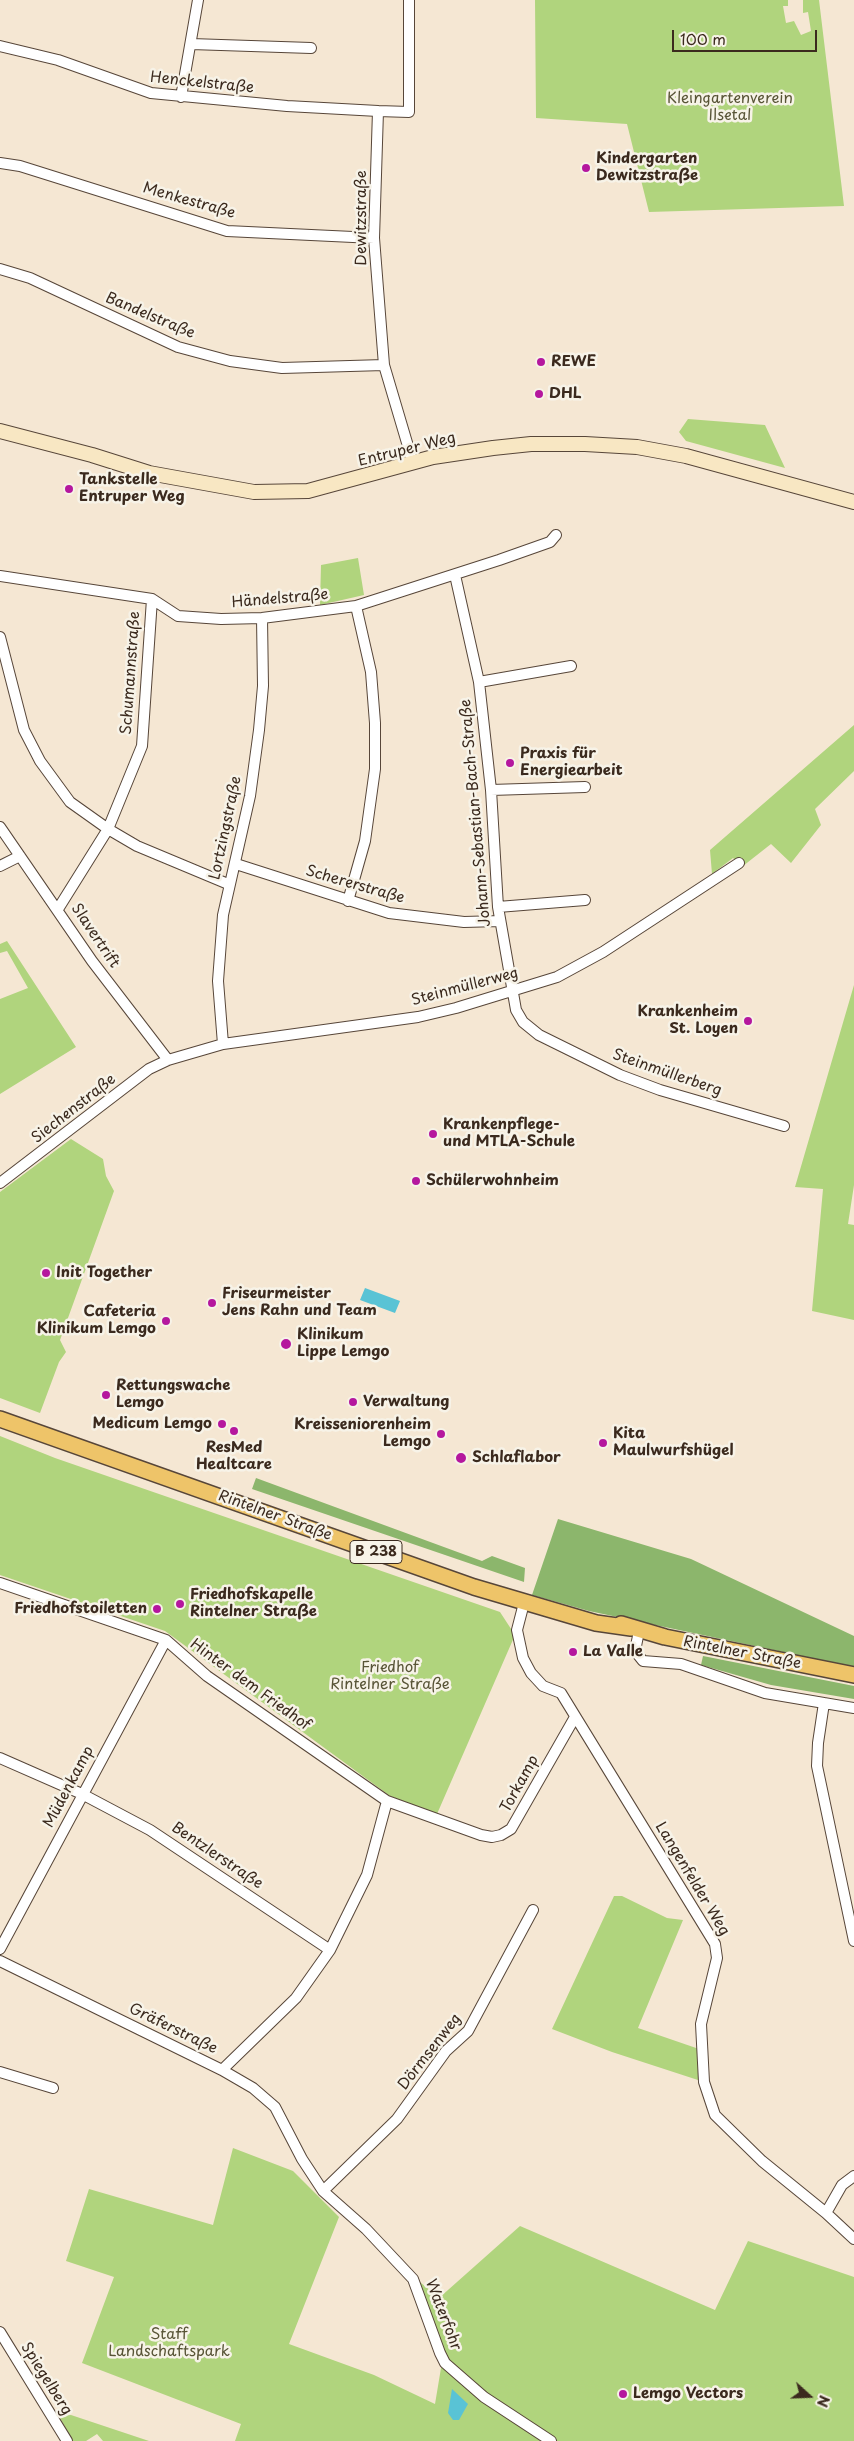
<!DOCTYPE html>
<html>
<head>
<meta charset="utf-8">
<style>
  body { margin:0 }
  #map { position:relative; width:854px; height:2441px; overflow:hidden; background:#f5e7d3; font-family:"Playpen Sans",sans-serif }
  canvas { display:block }
  .north { position:absolute; left:784px; top:2371px; width:50px; height:50px; -webkit-text-stroke:4px #f7f3e8; paint-order:stroke; rotate:110deg; font-size:14px; font-weight:700; line-height:20px; text-align:center; color:#3b2a1e }
  .north::after { content:''; display:block; margin:auto; width:18px; height:22px; background:#3b2a1e; clip-path:polygon(50% 0,100% 100%,50% 72%,0 100%) }
  .scale { position:absolute; left:672px; top:30px; width:145px; height:22px; box-sizing:border-box; border:2px solid #3b2a1e; border-top:0; padding-left:6px; font-size:15px; line-height:18px; white-space:nowrap; color:#3b2a1e; -webkit-text-stroke:4px #f7f3e8; paint-order:stroke }
</style>
</head>
<body>
<div id="map">
<canvas width="854" height="2441"></canvas>
<div class="north">N</div>
<div class="scale">100 m</div>
</div>
<script>
const ctx = document.querySelector('canvas').getContext('2d');
ctx.lineJoin = 'round';
function paint(path, color) { ctx.fillStyle = color; ctx.fill(path, 'evenodd'); }
const toPath = rows => new Path2D(rows.map(r => 'M' + r).join(''));
function trace(path, color, width, dash) { ctx.strokeStyle = color; ctx.lineWidth = width; ctx.lineCap = dash ? 'butt' : 'round'; ctx.setLineDash(dash || []); ctx.stroke(path); }
function write(font, color, halo, rows, align = 'center') {
  ctx.font = font + ' "Playpen Sans",sans-serif'; ctx.lineWidth = 5; ctx.setLineDash([]); ctx.textBaseline = 'middle'; ctx.strokeStyle = halo; ctx.fillStyle = color; for (const [text, x, y, turn = 0] of rows) {
    ctx.save(); ctx.translate(x, y); ctx.rotate((+turn || 0) * Math.PI / 180); ctx.textAlign = isNaN(turn) ? turn : align; if (halo) ctx.strokeText(text, 0, 0); ctx.fillText(text, 0, 0); ctx.restore();
  }
}
const green = toPath([
  [535,0,788,0,788,6,783,6,786,23,794,21,801,35,811,31,808,12,803,13,803,0,819,0,844,206,649,212,627,124,536,118],
  [688,419,765,425,785,468,686,441,679,432],
  [358,558,364,595,320,605,321,565],
  [854,725,854,771,815,809,821,825,791,863,771,844,743,866,733,858,712,874,710,850],
  [7,941,76,1047,0,1094,0,999,28,988,7,951,0,953,0,944],
  [854,985,854,1185,848,1224,854,1225,854,1320,812,1311,823,1189,795,1187],
  [71,1139,103,1159,106,1176,114,1191,60,1340,66,1352,59,1362,40,1413,0,1398,0,1192],
  [0,1436,55,1458,500,1612,515,1635,437,1814,390,1796,165,1631,0,1575],
  [614,1896,622,1896,667,1918,683,1920,638,2028,699,2049,701,2081,612,2052,552,2029],
  [233,2148,293,2171,339,2217,289,2344,374,2375,435,2404,442,2362,549,2441,235,2441,241,2424,82,2363,114,2277,66,2261,89,2189,213,2225],
  [520,2226,715,2310,748,2241,854,2277,854,2441,554,2441,503,2407,444,2356,414,2277,439,2298],
  [71,2415,149,2441,103,2441,97,2434,86,2441,73,2441,59,2416]
]);
const forest = toPath([
  [256,1478,482,1561,492,1556,525,1568,524,1582,252,1489],
  [558,1519,691,1559,854,1636,854,1667,589,1611,532,1595],
  [703,1656,854,1686,854,1699,771,1685,701,1665]
]);
const water = toPath([
  [365,1288,400,1301,395,1313,360,1300],
  [452,2389,468,2404,459,2420,453,2420,448,2413]
]);
const minor = toPath([
  [409,0,409,112,378,111,374,238,384,365,413,463],
  [191,44,311,48],
  [0,46,58,60,151,93,287,106,378,111],
  [181,97,198,0],
  [0,163,20,166,227,231,374,238],
  [0,269,30,278,178,347,230,361,282,368,384,365],
  [455,575,479,682,491,790,498,907,516,1010,523,1022,539,1035,620,1075,660,1090,784,1126],
  [0,576,152,599,178,616,221,619,262,618,356,606,499,560,550,542,556,535],
  [0,637,24,730,40,761,70,802,108,829,137,846,228,884],
  [479,682,571,666],
  [491,790,585,787],
  [0,827,92,961,168,1060],
  [236,864,389,913,464,922,499,921],
  [0,866,20,856],
  [348,901,365,841,375,769,375,723,371,672,356,606],
  [498,907,585,900],
  [58,909,108,829,142,746,152,599],
  [223,1044,218,981,223,915,250,796,259,730,263,686,262,618],
  [0,1183,149,1069,168,1060,223,1044,418,1017,456,1008,557,977,603,952,739,863],
  [0,1583,166,1640,207,1676,387,1801,481,1835,492,1837,501,1835,511,1829,575,1717],
  [524,1603,517,1630,523,1658,531,1673,543,1686,561,1693,715,1944,717,1958,701,2024,704,2082,715,2115,762,2161,826,2213,854,2239],
  [639,1631,635,1651,643,1661,681,1664,765,1693,854,1708],
  [824,1703,818,1743,817,1766,854,1941],
  [0,1758,82,1794,150,1830,330,1950],
  [0,1949,166,1640],
  [0,1961,222,2070,253,2088,275,2107,302,2159,323,2191,366,2229,413,2279,440,2353,445,2363,484,2397,551,2441],
  [222,2070,296,1998,330,1950,367,1875,387,1801],
  [0,2072,53,2088],
  [323,2191,397,2119,446,2051,468,2031,533,1910],
  [826,2213,842,2185,854,2176],
  [0,2332,67,2441]
]);
const secondary = toPath([
  [0,431,92,455,149,473,254,492,308,491,433,457,493,448,531,444,585,444,637,447,686,456,854,502]
]);
const primary = toPath([
  [0,1419,474,1587,596,1623,631,1628],
  [621,1624,665,1637,854,1675]
]);
const markers = [
  [586,168,5,"#b5179e"],
  [541,362,5,"#b5179e"],
  [539,394,5,"#b5179e"],
  [69,489,5,"#b5179e"],
  [510,763,5,"#b5179e"],
  [748,1021,5,"#b5179e"],
  [433,1134,5,"#b5179e"],
  [416,1181,5,"#b5179e"],
  [46,1273,5,"#b5179e"],
  [212,1303,5,"#b5179e"],
  [166,1321,5,"#b5179e"],
  [286,1344,6,"#b5179e"],
  [106,1395,5,"#b5179e"],
  [353,1402,5,"#b5179e"],
  [222,1424,5,"#b5179e"],
  [234,1431,5,"#b5179e"],
  [441,1434,5,"#b5179e"],
  [603,1443,5,"#b5179e"],
  [461,1458,6,"#b5179e"],
  [180,1604,5,"#b5179e"],
  [157,1609,5,"#b5179e"],
  [573,1652,5,"#b5179e"],
  [623,2394,5,"#b5179e"]
];
const shields = [
  [376,1552,52]
];
const shieldNames = [
  ["B 238",376,1552]
];
const streetNames = [
  ["Henckelstraße",202,83,6],
  ["Menkestraße",189,201,16],
  ["Dewitzstraße",362,218,-90],
  ["Bandelstraße",150,316,23],
  ["Entruper Weg",407,450,-14],
  ["Händelstraße",280,599,-5],
  ["Schumannstraße",131,673,-86],
  ["Johann-Sebastian-Bach-Straße",476,813,-95],
  ["Lortzingstraße",226,828,-78],
  ["Schererstraße",355,885,16],
  ["Slavertrift",95,936,56],
  ["Steinmüllerweg",465,987,-15],
  ["Steinmüllerberg",667,1073,19],
  ["Siechenstraße",74,1109,-38],
  ["Rintelner Straße",275,1516,20],
  ["Rintelner Straße",742,1653,11],
  ["Hinter dem Friedhof",250,1685,36],
  ["Torkamp",520,1784,-61],
  ["Müdenkamp",69,1787,-62],
  ["Bentzlerstraße",217,1856,34],
  ["Langenfelder Weg",692,1879,59],
  ["Gräferstraße",173,2029,26],
  ["Dörmsenweg",430,2052,-52],
  ["Waterfohr",443,2315,69],
  ["Spiegelberg",46,2379,58]
];
const parkNames = [
  ["Kleingartenverein",730,99],
  ["Ilsetal",730,116],
  ["Friedhof",390,1668],
  ["Rintelner Straße",390,1685],
  ["Staff",169,2335],
  ["Landschaftspark",169,2352]
];
const poiNames = [
  ["Kindergarten",596,159],
  ["Dewitzstraße",596,176],
  ["REWE",551,362],
  ["DHL",549,394],
  ["Tankstelle",79,480],
  ["Entruper Weg",79,497],
  ["Praxis für",520,754],
  ["Energiearbeit",520,771],
  ["Krankenheim",738,1012,"right"],
  ["St. Loyen",738,1029,"right"],
  ["Krankenpflege-",443,1125],
  ["und MTLA-Schule",443,1142],
  ["Schülerwohnheim",426,1181],
  ["Init Together",56,1273],
  ["Friseurmeister",222,1294],
  ["Jens Rahn und Team",222,1311],
  ["Cafeteria",156,1312,"right"],
  ["Klinikum Lemgo",156,1329,"right"],
  ["Klinikum",297,1335],
  ["Lippe Lemgo",297,1352],
  ["Rettungswache",116,1386],
  ["Lemgo",116,1403],
  ["Verwaltung",363,1402],
  ["Medicum Lemgo",212,1424,"right"],
  ["Kreisseniorenheim",431,1425,"right"],
  ["Lemgo",431,1442,"right"],
  ["Kita",613,1434],
  ["Maulwurfshügel",613,1451],
  ["ResMed",234,1448,"center"],
  ["Healtcare",234,1465,"center"],
  ["Schlaflabor",472,1458],
  ["Friedhofskapelle",190,1595],
  ["Rintelner Straße",190,1612],
  ["Friedhofstoiletten",147,1609,"right"],
  ["La Valle",583,1652],
  ["Lemgo Vectors",633,2394]
];
paint(green, '#b0d47d');
paint(forest, '#8cb66c');
paint(water, '#59c3d5');
trace(minor, '#574639', 12);
trace(secondary, '#574639', 16);
trace(primary, '#574639', 18);
trace(minor, '#fff', 10);
trace(secondary, '#f8e7c3', 14);
trace(primary, '#eec469', 15);
for (const [x, y, r, color] of markers) { const dot = new Path2D(); dot.arc(x, y, r, 0, 2 * Math.PI); ctx.fillStyle = color; ctx.fill(dot); trace(dot, '#f7f3e8', 2); }
for (const [x, y, w] of shields) { const box = new Path2D(); box.roundRect(x - w / 2, y - 11.5, w, 23, 4); ctx.fillStyle = '#f7f3e8'; ctx.fill(box); trace(box, '#3b2a1e', 1); }
write('bold 14px', '#3b2a1e', null, shieldNames);
write('15px', '#3b2a1e', '#f7f3e8', streetNames);
write('15px', '#585436', '#f7f3e8', parkNames);
write('bold 15px', '#3b2a1e', '#f7f3e8', poiNames, 'left');
</script>
</body>
</html>
